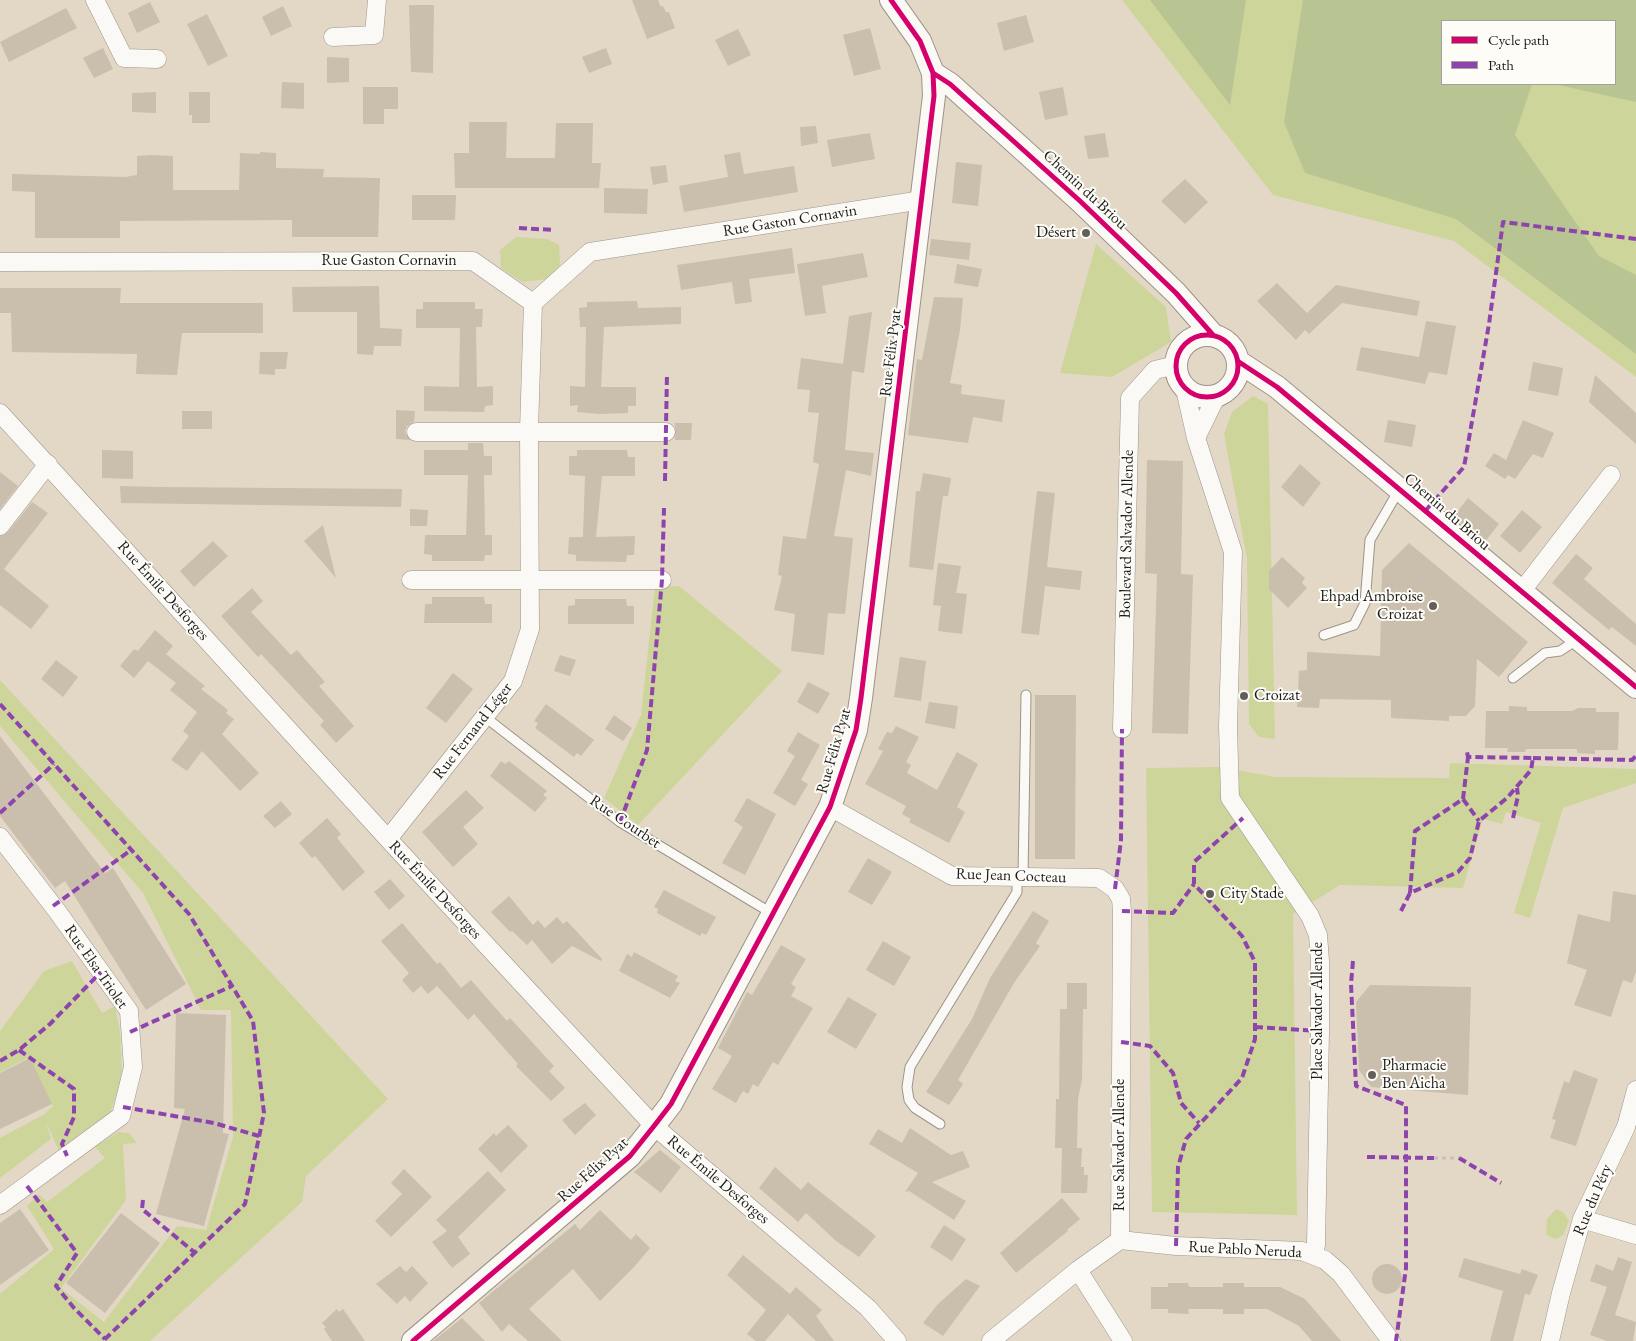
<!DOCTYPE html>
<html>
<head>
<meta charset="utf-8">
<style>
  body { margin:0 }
  #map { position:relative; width:1636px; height:1341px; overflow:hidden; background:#e3d8c6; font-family:"EB Garamond",serif }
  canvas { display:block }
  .legend { position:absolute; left:1441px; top:20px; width:175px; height:65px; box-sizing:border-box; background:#fdfcf7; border:1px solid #a3a29f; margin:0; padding:6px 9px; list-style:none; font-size:15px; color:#1c1c1c }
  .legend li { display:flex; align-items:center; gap:10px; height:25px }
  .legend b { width:25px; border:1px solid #a3a29f }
</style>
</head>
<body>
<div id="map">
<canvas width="1636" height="1341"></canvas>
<ul class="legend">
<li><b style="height:6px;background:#d6006c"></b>Cycle path</li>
<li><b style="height:6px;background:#8e44ad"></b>Path</li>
</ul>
</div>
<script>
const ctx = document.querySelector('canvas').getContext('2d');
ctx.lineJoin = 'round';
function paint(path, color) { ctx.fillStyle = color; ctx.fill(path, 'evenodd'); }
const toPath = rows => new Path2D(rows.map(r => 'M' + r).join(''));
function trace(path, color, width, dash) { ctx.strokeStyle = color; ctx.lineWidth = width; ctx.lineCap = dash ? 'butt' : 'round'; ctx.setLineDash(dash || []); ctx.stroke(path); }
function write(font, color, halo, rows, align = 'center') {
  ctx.font = font + ' "EB Garamond",serif'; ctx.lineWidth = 4; ctx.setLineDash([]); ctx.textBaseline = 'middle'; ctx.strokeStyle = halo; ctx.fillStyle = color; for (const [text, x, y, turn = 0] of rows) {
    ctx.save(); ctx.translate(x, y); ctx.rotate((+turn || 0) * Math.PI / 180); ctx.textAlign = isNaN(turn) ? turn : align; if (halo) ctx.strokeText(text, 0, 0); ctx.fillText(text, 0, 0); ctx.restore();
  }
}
const green = toPath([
  [1122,0,1636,0,1636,377,1454,241,1273,195],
  [1442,21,1615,21,1615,84,1442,84],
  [516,237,547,239,559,245,560,265,548,279,522,282,501,268,500,250],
  [1096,244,1166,307,1171,342,1112,377,1060,373],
  [1253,396,1268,404,1275,739,1259,737,1249,724,1247,559,1224,434,1232,412],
  [679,586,782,671,638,825,604,798,641,715,655,587],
  [0,680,388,1099,306,1176,302,1202,150,1341,0,1341,0,1294,54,1249,27,1206,39,1194,47,1202,105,1158,95,1147,118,1132,129,1133,137,1143,123,1144,126,1200,61,1288,104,1322,177,1226,206,1230,233,1137,231,1010,201,1010,143,893,0,726],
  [1450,763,1636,769,1636,783,1563,808,1530,918,1514,913,1541,823,1506,812,1502,824,1483,819,1463,888,1340,885,1293,914,1297,1215,1152,1212,1146,768,1220,767,1275,777,1449,778],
  [72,961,102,1013,115,1006,120,1032,122,1077,110,1114,60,1153,46,1122,51,1139,0,1178,0,1138,43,1115,53,1106,28,1058,0,1072,0,1031,44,971],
  [1556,1209,1563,1212,1569,1221,1563,1235,1556,1239,1546,1235,1547,1219]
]);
const forest = toPath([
  [1150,0,1246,0,1230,105],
  [1303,0,1636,0,1636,102,1554,84,1615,84,1615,21,1442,21,1442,84,1532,84,1515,135,1599,256,1636,275,1636,354,1456,219,1305,173,1284,122]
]);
const building = toPath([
  [632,0,658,0,661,7,663,6,666,12,669,12,675,28,647,39],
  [150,2,160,22,137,33,128,13],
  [409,5,434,5,433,73,411,72],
  [283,6,292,26,271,36,262,17],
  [66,8,77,28,9,62,0,42],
  [207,14,228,56,208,66,187,24],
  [1026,15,1034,42,1004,51,997,23],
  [870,28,881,69,854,76,843,35],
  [738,29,751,55,728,66,715,40],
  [103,48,113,69,94,78,83,58],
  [606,48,612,64,589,73,582,57],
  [327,57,349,58,349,82,327,83],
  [282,82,304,83,304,109,281,108],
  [363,87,398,87,398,109,384,109,384,124,363,124],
  [1063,87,1068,115,1045,120,1039,92],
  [156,92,156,113,132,112,132,93],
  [189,92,210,92,210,123,192,123,192,115,189,115],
  [469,122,507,122,506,158,555,158,556,123,593,123,592,163,601,163,599,188,455,188,454,153,469,153],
  [816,126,818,143,801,146,800,127],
  [870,133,875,159,832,167,827,140],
  [1105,133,1109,157,1088,159,1084,136],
  [260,152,276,153,276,168,324,169,323,177,380,178,378,237,292,237,292,220,120,221,120,238,35,238,35,192,12,191,12,174,125,177,137,175,137,156,151,155,173,156,173,190,239,190,240,153,260,154],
  [740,152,744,174,794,166,798,192,684,212,679,186,728,177,724,155],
  [956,162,982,165,978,206,952,203],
  [666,165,668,182,653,185,650,167],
  [1185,179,1208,202,1185,224,1161,201],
  [604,188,648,189,647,214,604,213],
  [412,195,456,195,455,220,412,220],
  [931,239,971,243,969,260,929,255],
  [792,248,795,273,749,279,752,302,735,304,732,282,681,290,677,265],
  [863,253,868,277,822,286,826,313,805,316,797,264],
  [957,264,982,269,978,287,954,283],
  [1277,283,1307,313,1336,285,1420,301,1417,316,1342,303,1309,334,1305,330,1296,340,1257,301],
  [379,286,380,328,402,329,401,346,374,346,373,355,357,354,357,312,293,312,292,287],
  [0,288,121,288,120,303,263,303,263,333,182,333,177,375,136,374,137,354,12,352,11,313,0,313],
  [934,297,963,298,960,330,950,383,962,385,961,394,1005,400,1002,422,973,417,968,443,908,435,917,359,922,360],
  [637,301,638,308,681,307,681,324,604,327,601,387,636,387,636,406,628,406,628,413,599,414,577,412,578,405,570,406,570,386,585,387,586,327,580,327,579,308,587,307,587,302],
  [423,302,475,302,475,309,483,309,482,327,476,327,477,387,493,386,493,405,485,406,484,412,424,411,424,386,459,387,460,328,416,328,416,309,423,309],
  [872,312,864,373,852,371,845,450,874,453,871,476,846,470,834,536,853,538,845,614,828,613,824,655,791,651,795,614,774,610,782,576,778,575,783,536,806,539,819,464,813,462,819,413,808,412,810,390,797,389,801,358,843,364,849,316],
  [1426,321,1456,326,1447,375,1429,372,1425,384,1356,370,1361,347,1419,357],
  [260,352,288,352,286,369,275,369,275,375,259,374],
  [1533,362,1563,368,1558,396,1528,390],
  [1595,375,1636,413,1636,444,1589,402],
  [396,410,415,411,414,422,407,426,405,432,410,440,396,439],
  [182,411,212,411,212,429,182,429],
  [1388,420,1416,425,1412,447,1384,442],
  [1523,420,1554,433,1543,458,1533,454,1515,479,1508,475,1505,479,1485,466,1494,453,1506,460],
  [675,423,692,423,691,440,675,440],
  [468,443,483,443,484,456,492,456,492,475,484,475,485,535,492,535,492,555,485,555,484,561,432,561,432,555,424,554,425,535,466,535,468,475,424,475,424,450,468,450],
  [102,450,133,451,133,479,102,478],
  [577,450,627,450,628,457,635,457,635,476,602,476,596,537,635,536,634,555,627,555,626,562,576,561,576,555,568,554,569,537,583,537,585,476,569,475,569,456,577,456],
  [1147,460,1183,461,1181,574,1193,575,1188,734,1152,733,1157,574,1145,573],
  [1300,464,1321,483,1303,507,1281,487],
  [0,472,18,486,0,509],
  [923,473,951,478,948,496,943,496,933,570,909,567,916,491,920,491],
  [120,486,162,487,402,489,401,507,121,503],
  [1037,491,1055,493,1047,567,1082,571,1080,590,1045,586,1039,635,1021,633],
  [1468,498,1499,524,1484,543,1453,517],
  [32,502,48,513,4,569,49,606,31,629,0,605,0,536,8,532],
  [410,509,428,510,427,526,410,526],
  [1522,510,1542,527,1520,553,1500,536],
  [323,525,336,578,304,541],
  [213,541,228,556,194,587,180,571],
  [1409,543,1528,642,1499,677,1477,659,1475,706,1466,716,1449,716,1449,721,1391,718,1391,700,1320,699,1319,708,1297,707,1299,671,1307,670,1307,652,1380,656,1382,570],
  [1576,554,1593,568,1584,579,1636,624,1636,646,1612,627,1609,630,1552,583],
  [1282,557,1305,578,1302,583,1307,588,1288,608,1269,589,1269,571],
  [938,563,961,566,956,593,967,594,962,634,938,631,941,606,933,605],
  [252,588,263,601,251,612,291,655,297,650,325,682,319,686,354,726,336,743,320,725,324,721,261,654,258,657,221,616],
  [432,597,484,597,485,604,492,604,492,623,424,623,425,604,432,604],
  [575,599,626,599,627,606,634,606,634,624,568,624,568,606,575,605],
  [155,630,173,646,166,654,205,686,201,689,228,710,226,713,234,719,222,734,259,773,240,791,202,751,187,771,171,760,189,736,183,731,197,712,170,690,176,683,148,661,134,678,120,666,134,649,138,651],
  [560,655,576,660,570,676,554,671],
  [900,657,926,661,921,701,894,697],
  [56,660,78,677,63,697,41,679],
  [453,673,473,689,446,723,426,708],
  [808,682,830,693,818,714,797,702],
  [1035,695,1076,695,1075,859,1035,859],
  [929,702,958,706,955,729,925,723],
  [546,704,594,740,581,756,577,753,574,757,535,728,538,723,534,721],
  [1509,706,1527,707,1527,711,1572,711,1578,708,1596,708,1596,712,1619,712,1618,750,1595,750,1595,754,1577,753,1577,749,1526,749,1525,752,1507,752,1508,748,1485,748,1486,711,1509,711],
  [614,715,632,728,623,741,605,729],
  [896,726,919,737,906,762,911,765,907,773,937,790,957,752,978,764,957,807,965,812,949,843,909,822,911,819,902,814,906,806,865,784,883,751,878,749,883,739,887,732,892,733],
  [798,732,820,745,801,780,808,784,795,806,773,793,795,756,787,751],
  [0,736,105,873,113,868,186,984,146,1010,65,881,55,888,0,816],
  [501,761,505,764,509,761,547,791,543,795,547,798,535,812,490,776],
  [466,790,484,808,463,827,478,844,453,867,422,832],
  [747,798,776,814,745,875,722,863,743,827,734,821],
  [281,801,292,814,275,828,263,816],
  [327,818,341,834,337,838,365,872,343,891,315,856,312,858,299,843],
  [868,858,892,872,872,905,848,892],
  [390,879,405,896,389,910,374,892],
  [664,890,716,917,706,935,702,933,700,936,657,913,658,909,654,907],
  [1613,891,1636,895,1636,972,1632,983,1623,980,1611,1017,1574,1005,1587,970,1567,963,1578,914,1610,922],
  [509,896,533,925,538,920,545,928,557,917,563,924,567,921,602,959,601,961,572,946,552,964,532,940,527,945,512,931,510,932,491,912],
  [1033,911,1049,921,1036,943,1040,946,1014,983,958,1080,963,1084,949,1105,926,1092,972,1019,990,978],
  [402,923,437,964,440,962,461,988,471,980,507,1021,510,1018,554,1066,549,1071,565,1088,551,1101,516,1066,518,1064,474,1014,468,1020,437,986,428,994,421,986,413,993,402,980,409,973,381,941],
  [883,941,911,957,894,986,866,970],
  [781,945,806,959,791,984,796,987,791,996,813,1008,778,1065,773,1062,758,1087,753,1084,748,1094,743,1091,736,1103,712,1089,732,1056,718,1048,747,992,752,995],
  [634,952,678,976,675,981,680,983,670,998,619,971,627,954,632,957],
  [1067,983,1087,983,1087,1009,1083,1009,1082,1079,1078,1099,1077,1148,1082,1148,1081,1167,1084,1167,1084,1175,1088,1175,1087,1193,1061,1193,1062,1148,1055,1148,1056,1099,1059,1099,1060,1009,1067,1009],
  [1370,985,1471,987,1468,1095,1371,1087,1359,1070,1356,1002],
  [848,997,877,1014,856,1049,827,1032],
  [176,1013,226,1015,223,1133,229,1134,204,1226,156,1214,185,1109,174,1108],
  [30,1058,52,1104,0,1129,0,1073],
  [1574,1070,1598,1079,1576,1146,1550,1138,1556,1120,1552,1119,1564,1081,1569,1083],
  [585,1103,596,1115,575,1135,562,1120],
  [508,1125,528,1146,501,1173,478,1149,494,1133,496,1136],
  [910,1128,951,1155,963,1151,970,1167,932,1182,966,1201,954,1220,909,1191,905,1192,918,1173,869,1144,878,1129,902,1143],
  [660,1150,681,1167,661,1193,634,1172],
  [775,1167,801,1190,808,1182,876,1236,859,1257,836,1241,806,1213,798,1222,759,1188],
  [404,1169,432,1197,391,1237,375,1221,402,1194,391,1183],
  [488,1171,506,1190,458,1237,470,1254,452,1268,432,1242,447,1231,436,1220],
  [1062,1198,1080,1219,1067,1230,1068,1231,1016,1273,1000,1253],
  [20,1209,49,1250,0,1285,0,1223],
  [600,1210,631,1240,636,1234,650,1248,634,1267,600,1301,573,1269,529,1309,562,1341,528,1341,509,1324,502,1332,479,1303,575,1224,580,1230],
  [121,1213,160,1243,105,1313,66,1283],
  [944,1225,966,1239,952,1261,930,1247],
  [743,1255,790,1294,796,1287,822,1310,816,1316,834,1341,816,1341,788,1314,765,1341,756,1341,747,1334,766,1310,727,1275],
  [1618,1257,1632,1262,1615,1315,1636,1322,1633,1341,1607,1341,1590,1335,1607,1287,1590,1281,1596,1264,1613,1271],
  [1464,1258,1520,1274,1522,1269,1538,1275,1530,1295,1525,1294,1513,1341,1490,1341,1503,1291,1458,1277],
  '1372 1279a15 15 0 1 1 30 0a15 15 0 1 1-30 0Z',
  [400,1266,406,1272,412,1266,428,1283,410,1302,405,1296,397,1304,376,1284],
  [966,1279,980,1286,943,1336,923,1323,938,1304],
  [1168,1283,1188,1283,1189,1287,1223,1287,1223,1283,1244,1283,1244,1287,1280,1287,1305,1299,1341,1341,1312,1341,1299,1326,1267,1309,1244,1309,1244,1314,1223,1314,1223,1309,1188,1309,1189,1314,1168,1313,1168,1309,1151,1309,1151,1287,1168,1287],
  [337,1309,339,1312,343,1309,365,1341,332,1341,324,1329,326,1327,322,1323],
  [462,1318,485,1341,433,1341]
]);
const path = toPath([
  [1434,1158,1459,1158]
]);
const service = toPath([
  [1324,635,1354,625,1365,603,1370,540,1399,490],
  [1513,678,1545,653,1560,651,1578,639],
  [485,717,620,822,773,914],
  [1023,877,1026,695],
  [940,1124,915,1108,909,1100,907,1087,910,1067,1017,892,1017,877]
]);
const minor = toPath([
  [95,0,124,58,157,59],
  [333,37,374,35,377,0],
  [0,262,473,261,533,303,590,252,922,200],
  [1185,389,1196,438,1233,552,1228,726,1230,798,1310,916,1318,935,1320,961,1320,1031,1316,1245,1313,1255],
  [0,413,388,839,654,1126,868,1308,897,1341],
  [416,432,666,432],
  [1196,438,1216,397],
  [0,526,48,464],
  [411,580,662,580],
  [1521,592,1611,475],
  [1122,729,1130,398,1155,370,1176,365],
  [830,807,952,876,1099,878,1115,889,1121,899,1122,911,1120,1240],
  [0,837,57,911,129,1011,133,1067,121,1116,0,1205],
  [388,839,513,681,530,629,529,430,533,303],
  [1582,1219,1636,1235],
  [1120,1240,1176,1246,1302,1251,1325,1260,1341,1274,1391,1341],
  [1078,1270,1123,1341],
  [991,1341,1078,1270,1120,1240],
  [1550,1341,1561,1293,1582,1219,1626,1127,1636,1090]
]);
const tertiary = toPath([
  [933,73,950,84,1080,201,1176,293,1213,335],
  '1176 366a31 31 0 1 1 62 0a31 31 0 1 1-62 0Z',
  [1239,362,1277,387,1636,687],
  [413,1341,630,1156,654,1126,671,1104,830,807,856,730,861,698,934,96,933,73,920,41,891,0]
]);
const quiet = toPath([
  [519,228,554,230],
  [665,481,667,373],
  [1426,510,1464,467,1489,324,1503,222,1636,239],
  [0,704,189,914,253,1021,264,1113,245,1204,103,1341],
  [1533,758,1632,760,1636,756],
  [1463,799,1479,821],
  [0,813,54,764],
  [1513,818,1518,796,1517,788],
  [620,822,647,750,662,580,664,508],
  [1115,889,1121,840,1122,729],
  [1410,893,1415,831,1463,799,1468,757],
  [53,906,131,850],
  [1122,911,1173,913,1194,884],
  [1401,911,1410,893,1458,872,1470,858,1479,821,1507,798,1531,770,1533,758,1468,757,1467,752],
  [1353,961,1351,984,1356,1086,1406,1105,1406,1268,1396,1341],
  [1255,1027,1320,1031],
  [130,1032,232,986],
  [1121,1042,1150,1046,1173,1073,1181,1103,1199,1123],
  [19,1050,74,1089,74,1117,62,1144,67,1156],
  [0,1061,19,1050,50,1024,101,972],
  [123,1107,214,1123,259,1136],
  [1367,1157,1434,1158],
  [1459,1158,1501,1183],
  [27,1186,77,1253,56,1286,74,1308,105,1339],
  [143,1200,142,1209,194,1252],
  [1176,1246,1178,1167,1186,1139,1242,1078,1255,1039,1255,962,1242,936,1194,884,1194,862,1243,818]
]);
const cycleway = toPath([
  [933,73,950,84,1080,201,1176,293,1213,335],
  '1176 366a31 31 0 1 1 62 0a31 31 0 1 1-62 0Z',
  [1239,362,1277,387,1636,687],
  [413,1341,630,1156,654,1126,671,1104,830,807,856,730,861,698,934,96,933,73,920,41,891,0]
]);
const markers = [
  [1086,233,5,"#625e58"],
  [1433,606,5,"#625e58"],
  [1244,696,5,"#625e58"],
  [1210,894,5,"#625e58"],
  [1372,1075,5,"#625e58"]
];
const streetNames = [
  ["Chemin du Briou",1085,190,43],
  ["Rue Gaston Cornavin",790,221,-9],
  ["Rue Gaston Cornavin",389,261],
  ["Rue Félix Pyat",891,353,-83],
  ["Chemin du Briou",1447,512,41],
  ["Boulevard Salvador Allende",1127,534,-89],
  ["Rue Émile Desforges",163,591,48],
  ["Rue Fernand Léger",473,731,-52],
  ["Rue Félix Pyat",834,751,-74],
  ["Rue Courbet",625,822,34],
  ["Rue Jean Cocteau",1011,876,2],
  ["Rue Émile Desforges",435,890,47],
  ["Rue Elsa Triolet",96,967,55],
  ["Place Salvador Allende",1318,1011,-90],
  ["Rue Salvador Allende",1120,1145,-90],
  ["Rue Félix Pyat",593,1170,-42],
  ["Rue Émile Desforges",718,1180,40],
  ["Rue du Péry",1593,1200,-67],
  ["Rue Pablo Neruda",1245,1250,3]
];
const poiNames = [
  ["Désert",1076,233,"right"],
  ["Ehpad Ambroise",1423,597,"right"],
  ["Croizat",1423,615,"right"],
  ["Croizat",1254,696],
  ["City Stade",1220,894],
  ["Pharmacie",1382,1066],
  ["Ben Aicha",1382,1084]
];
paint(green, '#ced59b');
paint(forest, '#b8c492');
paint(building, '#cabeac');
trace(service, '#9b948a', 11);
trace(minor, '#9b948a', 19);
trace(tertiary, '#9b948a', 24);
trace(path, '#c4c2be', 3, [4, 4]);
trace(service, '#fbf9f6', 9);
trace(minor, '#fbf9f6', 18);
trace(tertiary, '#fbf9f6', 22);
trace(quiet, '#8e44ad', 4, [8, 4]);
trace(cycleway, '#d6006c', 5);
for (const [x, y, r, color] of markers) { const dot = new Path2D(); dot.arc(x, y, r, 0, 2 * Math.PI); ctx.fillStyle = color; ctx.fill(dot); trace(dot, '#fdfcf7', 2); }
write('16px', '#1c1c1c', '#fdfcf7', streetNames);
write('16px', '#1c1c1c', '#fdfcf7', poiNames, 'left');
</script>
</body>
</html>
